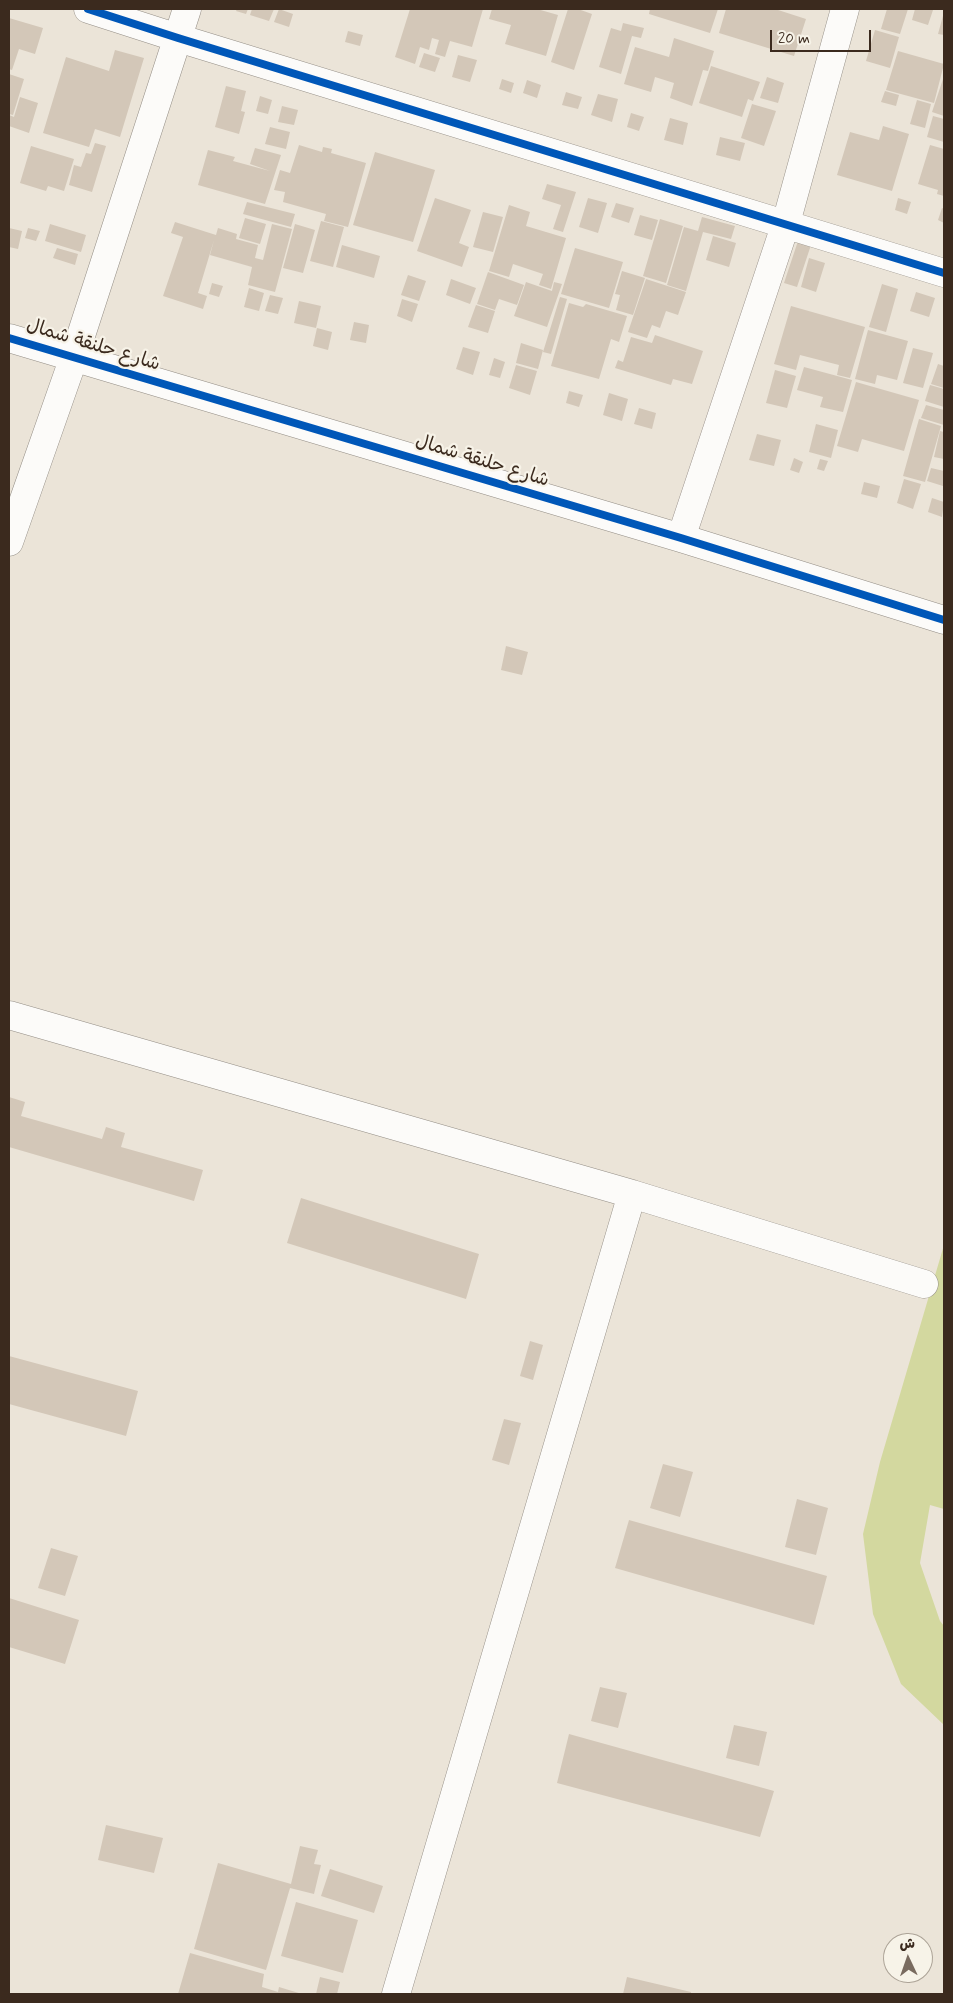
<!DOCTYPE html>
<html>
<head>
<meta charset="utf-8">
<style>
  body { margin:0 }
  #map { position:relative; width:953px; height:2003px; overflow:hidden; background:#ebe4d8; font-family:Mynerve,"Playpen Sans Arabic",sans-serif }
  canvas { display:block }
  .frame { position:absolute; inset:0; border:10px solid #3b2a1e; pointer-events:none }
  .north { position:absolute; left:883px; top:1933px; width:50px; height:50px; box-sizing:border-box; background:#f7f3e8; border:1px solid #aca397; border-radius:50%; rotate:357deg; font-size:14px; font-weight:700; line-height:20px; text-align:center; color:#3b2a1e }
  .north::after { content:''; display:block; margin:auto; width:18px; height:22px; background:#796b5f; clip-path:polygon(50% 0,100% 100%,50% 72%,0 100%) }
  .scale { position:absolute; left:770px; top:30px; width:101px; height:22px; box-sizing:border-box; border:2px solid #3b2a1e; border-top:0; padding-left:6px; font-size:15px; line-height:18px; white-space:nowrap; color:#3b2a1e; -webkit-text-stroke:4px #f7f3e8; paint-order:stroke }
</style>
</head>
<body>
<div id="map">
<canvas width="953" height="2003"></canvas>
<div class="frame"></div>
<div class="north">ش</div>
<div class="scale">20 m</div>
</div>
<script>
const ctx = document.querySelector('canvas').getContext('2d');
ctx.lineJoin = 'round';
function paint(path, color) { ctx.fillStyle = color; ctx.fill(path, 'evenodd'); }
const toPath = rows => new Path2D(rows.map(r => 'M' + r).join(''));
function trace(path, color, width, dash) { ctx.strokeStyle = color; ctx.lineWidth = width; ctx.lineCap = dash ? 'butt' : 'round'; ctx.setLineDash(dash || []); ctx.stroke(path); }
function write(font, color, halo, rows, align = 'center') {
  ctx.font = font + ' Mynerve,"Playpen Sans Arabic",sans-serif'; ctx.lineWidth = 4.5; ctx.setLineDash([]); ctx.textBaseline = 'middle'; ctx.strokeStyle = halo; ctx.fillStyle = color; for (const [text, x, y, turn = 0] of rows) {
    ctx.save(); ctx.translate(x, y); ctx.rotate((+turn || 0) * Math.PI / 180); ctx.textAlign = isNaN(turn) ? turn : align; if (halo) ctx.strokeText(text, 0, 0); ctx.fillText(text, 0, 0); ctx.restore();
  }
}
const green = toPath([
  [944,1245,944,1509,930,1505,920,1563,940,1621,944,1626,944,1725,901,1684,873,1614,863,1534,880,1462]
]);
const building = toPath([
  [237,9,248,9,246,14,236,11],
  [252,9,274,9,269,21,250,15],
  [279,9,293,14,289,27,274,22],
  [410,9,483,9,472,47,450,41,445,57,435,54,439,40,432,38,429,50,420,47,415,64,395,57],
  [492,9,537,9,558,15,546,56,505,44,511,25,489,19],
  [568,9,578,9,592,14,574,70,551,62],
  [650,9,718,9,710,33,649,14],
  [726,9,775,9,806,19,794,56,719,33],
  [887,9,908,9,900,34,881,29],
  [915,9,933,10,928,25,912,20],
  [944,12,944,35,938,34],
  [9,18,43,28,35,54,19,49,12,70,9,69],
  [623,23,644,28,641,38,632,36,621,74,599,67,611,28,621,31],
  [875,30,899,37,890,68,866,61],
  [348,31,363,35,360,46,345,42],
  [674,38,714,51,708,71,703,70,692,106,670,98,674,83,655,77,651,92,624,84,635,47,669,57],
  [115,50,144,58,120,137,95,129,89,147,43,133,66,57,109,71],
  [898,51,944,64,934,103,886,90],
  [424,53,440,58,435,72,419,67],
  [458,55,477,60,470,82,452,77],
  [711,66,760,82,753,101,748,99,742,117,699,103],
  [9,74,24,79,13,115,9,114],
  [944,76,944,116,932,112],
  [767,77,784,83,778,103,760,98],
  [502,79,514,83,511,93,499,89],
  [527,80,541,85,537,98,523,93],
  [226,86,246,91,241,111,245,112,239,134,215,127],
  [885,91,899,95,896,106,881,102],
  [566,92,582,97,578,109,562,105],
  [598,94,618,99,612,122,591,115],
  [260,96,272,100,268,114,256,111],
  [20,97,38,103,29,133,9,126,9,115,14,117],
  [917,100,931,104,925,128,910,124],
  [752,104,776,111,764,146,741,138],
  [282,106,298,110,294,125,278,122],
  [631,113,644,117,639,131,627,127],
  [933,116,944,119,944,142,927,137],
  [670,118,688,123,683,145,664,140],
  [883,126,909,134,892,191,837,175,850,132,879,140],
  [270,127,290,132,286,149,265,144],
  [720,137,745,143,740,161,716,155],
  [95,143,106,146,92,192,69,185,74,165,81,167,86,153,91,154],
  [299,145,322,152,323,147,332,149,331,153,366,163,348,227,324,221,326,214,283,202,285,192,274,190,280,170,290,173],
  [930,145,944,149,944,196,937,194,938,190,918,184],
  [31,146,74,159,64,191,48,186,46,191,20,183],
  [255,148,281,155,265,204,198,185,208,150,235,157,233,161,270,171,250,164],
  [375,152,435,170,413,242,353,225],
  [547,184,576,192,563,232,553,229,561,205,542,199],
  [435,198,471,210,459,243,469,247,462,267,417,251],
  [588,198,607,203,598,233,579,227],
  [898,198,911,202,907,214,895,210],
  [247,202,295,214,291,227,243,214],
  [616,203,634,208,629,223,611,217],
  [509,205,530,212,526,226,566,238,551,289,539,285,543,274,513,264,509,277,489,271],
  [942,208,944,209,944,223,938,220],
  [483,212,503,217,493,252,473,247],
  [640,215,658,220,652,240,634,235],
  [702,217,735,226,731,239,703,232,686,291,667,285,684,227,698,231],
  [245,218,266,224,260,244,239,238],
  [660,219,683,226,666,283,643,276],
  [321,221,344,227,333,267,310,261],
  [175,222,216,235,218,228,237,234,236,239,258,245,255,258,263,260,272,224,292,229,275,292,248,285,252,267,210,255,214,240,198,293,207,296,203,309,163,296,183,237,171,233],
  [50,224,86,235,81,252,45,241],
  [295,224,315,230,303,273,283,268],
  [9,228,22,231,18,249,9,247],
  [28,228,40,231,36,241,25,238],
  [713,236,736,243,729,267,706,260],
  [799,238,812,242,797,287,784,283],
  [342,245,380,256,374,278,336,267],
  [57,248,78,254,75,265,53,258],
  [575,248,623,262,609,308,561,294],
  [809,258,825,263,816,292,801,287],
  [622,271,645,278,633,315,616,310,620,295,615,294],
  [488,272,524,285,517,305,499,299,495,310,477,304],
  [408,275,426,281,419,301,401,295],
  [451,279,476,288,470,304,446,295],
  [646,279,686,292,678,315,666,311,660,328,652,325,647,338,628,332],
  [526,282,552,291,554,282,562,284,547,327,514,316],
  [212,283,223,286,219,297,209,294],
  [882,284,898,289,886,332,869,327],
  [249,288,264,293,259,311,244,307],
  [916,292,935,298,929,317,910,311],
  [270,295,283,298,278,314,265,311],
  [560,297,567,299,551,354,543,352],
  [402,299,418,304,412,322,397,316],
  [299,301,321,306,316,328,294,323],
  [569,303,583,307,586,304,627,316,619,342,611,339,599,379,551,366],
  [476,305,495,311,488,333,468,327],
  [791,306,865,327,850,378,837,375,839,365,800,355,796,370,774,364],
  [354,322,369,325,366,343,350,340],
  [317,328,332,332,328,350,313,346],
  [868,330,908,341,897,380,877,375,875,384,855,379],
  [655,335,703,351,692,384,673,379,671,385,615,368,618,360,623,362,631,337,652,343],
  [521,343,543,350,538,369,516,363],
  [463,347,480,352,473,375,456,369],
  [913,348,933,353,923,388,903,383],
  [494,358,505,362,500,378,489,375],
  [938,364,944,366,944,388,931,384],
  [516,365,537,371,530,395,509,388],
  [804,367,852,380,843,412,820,407,823,397,797,390],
  [775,370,796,376,787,408,766,403],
  [856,382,919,400,904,451,862,439,858,452,837,446],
  [930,385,944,389,944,407,925,401],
  [569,391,583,395,579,407,566,403],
  [609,393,628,399,622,421,603,415],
  [926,405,944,410,944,425,921,418],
  [639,408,656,413,652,429,634,424],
  [919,419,941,426,925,482,903,476],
  [816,424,838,430,831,458,809,452],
  [940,431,944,432,944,459,934,457],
  [757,434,781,440,774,466,749,460],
  [794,458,803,462,799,473,790,470],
  [820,459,828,461,824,471,817,469],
  [931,468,944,471,943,486,927,481],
  [904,479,921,484,913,509,897,503],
  [864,482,880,486,877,498,861,494],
  [932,498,944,502,942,517,928,512],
  [506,646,528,652,522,675,501,670],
  [9,1097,25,1102,21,1116,102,1139,106,1127,125,1133,121,1147,203,1170,194,1201,9,1147],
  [301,1198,479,1254,466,1299,287,1243],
  [530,1341,543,1345,533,1380,520,1376],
  [9,1356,138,1391,126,1436,9,1404],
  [504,1419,521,1423,509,1465,492,1460],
  [663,1464,693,1472,680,1517,650,1508],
  [797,1499,828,1508,816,1555,785,1547],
  [629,1520,827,1576,814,1625,615,1568],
  [51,1548,78,1556,65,1596,38,1588],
  [9,1598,79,1620,65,1664,9,1647],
  [600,1687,627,1693,618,1728,591,1721],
  [734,1725,767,1732,759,1766,726,1758],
  [569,1734,774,1791,760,1837,557,1783],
  [106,1825,163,1838,154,1873,98,1860],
  [300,1846,318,1850,314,1864,321,1865,314,1894,290,1888,266,1970,194,1949,218,1863,291,1884],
  [330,1869,383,1886,374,1913,321,1896],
  [296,1902,358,1920,343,1973,281,1956],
  [190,1953,264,1974,262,1987,278,1992,279,1987,302,1994,178,1994],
  [320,1977,340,1982,337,1994,316,1994],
  [627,1977,691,1992,691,1994,623,1994]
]);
const minor = toPath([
  [88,9,178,38,944,273],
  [9,338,681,538,944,620],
  [681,538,786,223,845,9],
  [9,542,74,357,187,9],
  [9,1015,632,1194],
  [396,1994,632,1194,924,1284]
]);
const cycleway = toPath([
  [88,9,178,38,944,273],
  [9,338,681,538,944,620]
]);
const streetNames = [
  ["شارع حلنقة شمال",93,346,17],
  ["شارع حلنقة شمال",482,462,17]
];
paint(green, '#d3d89f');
paint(building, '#d3c7b8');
trace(minor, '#948e86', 29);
trace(minor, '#fcfbf9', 28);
trace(cycleway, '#0057b8', 8);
write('19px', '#3b2a1e', '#f7f3e8', streetNames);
</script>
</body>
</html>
